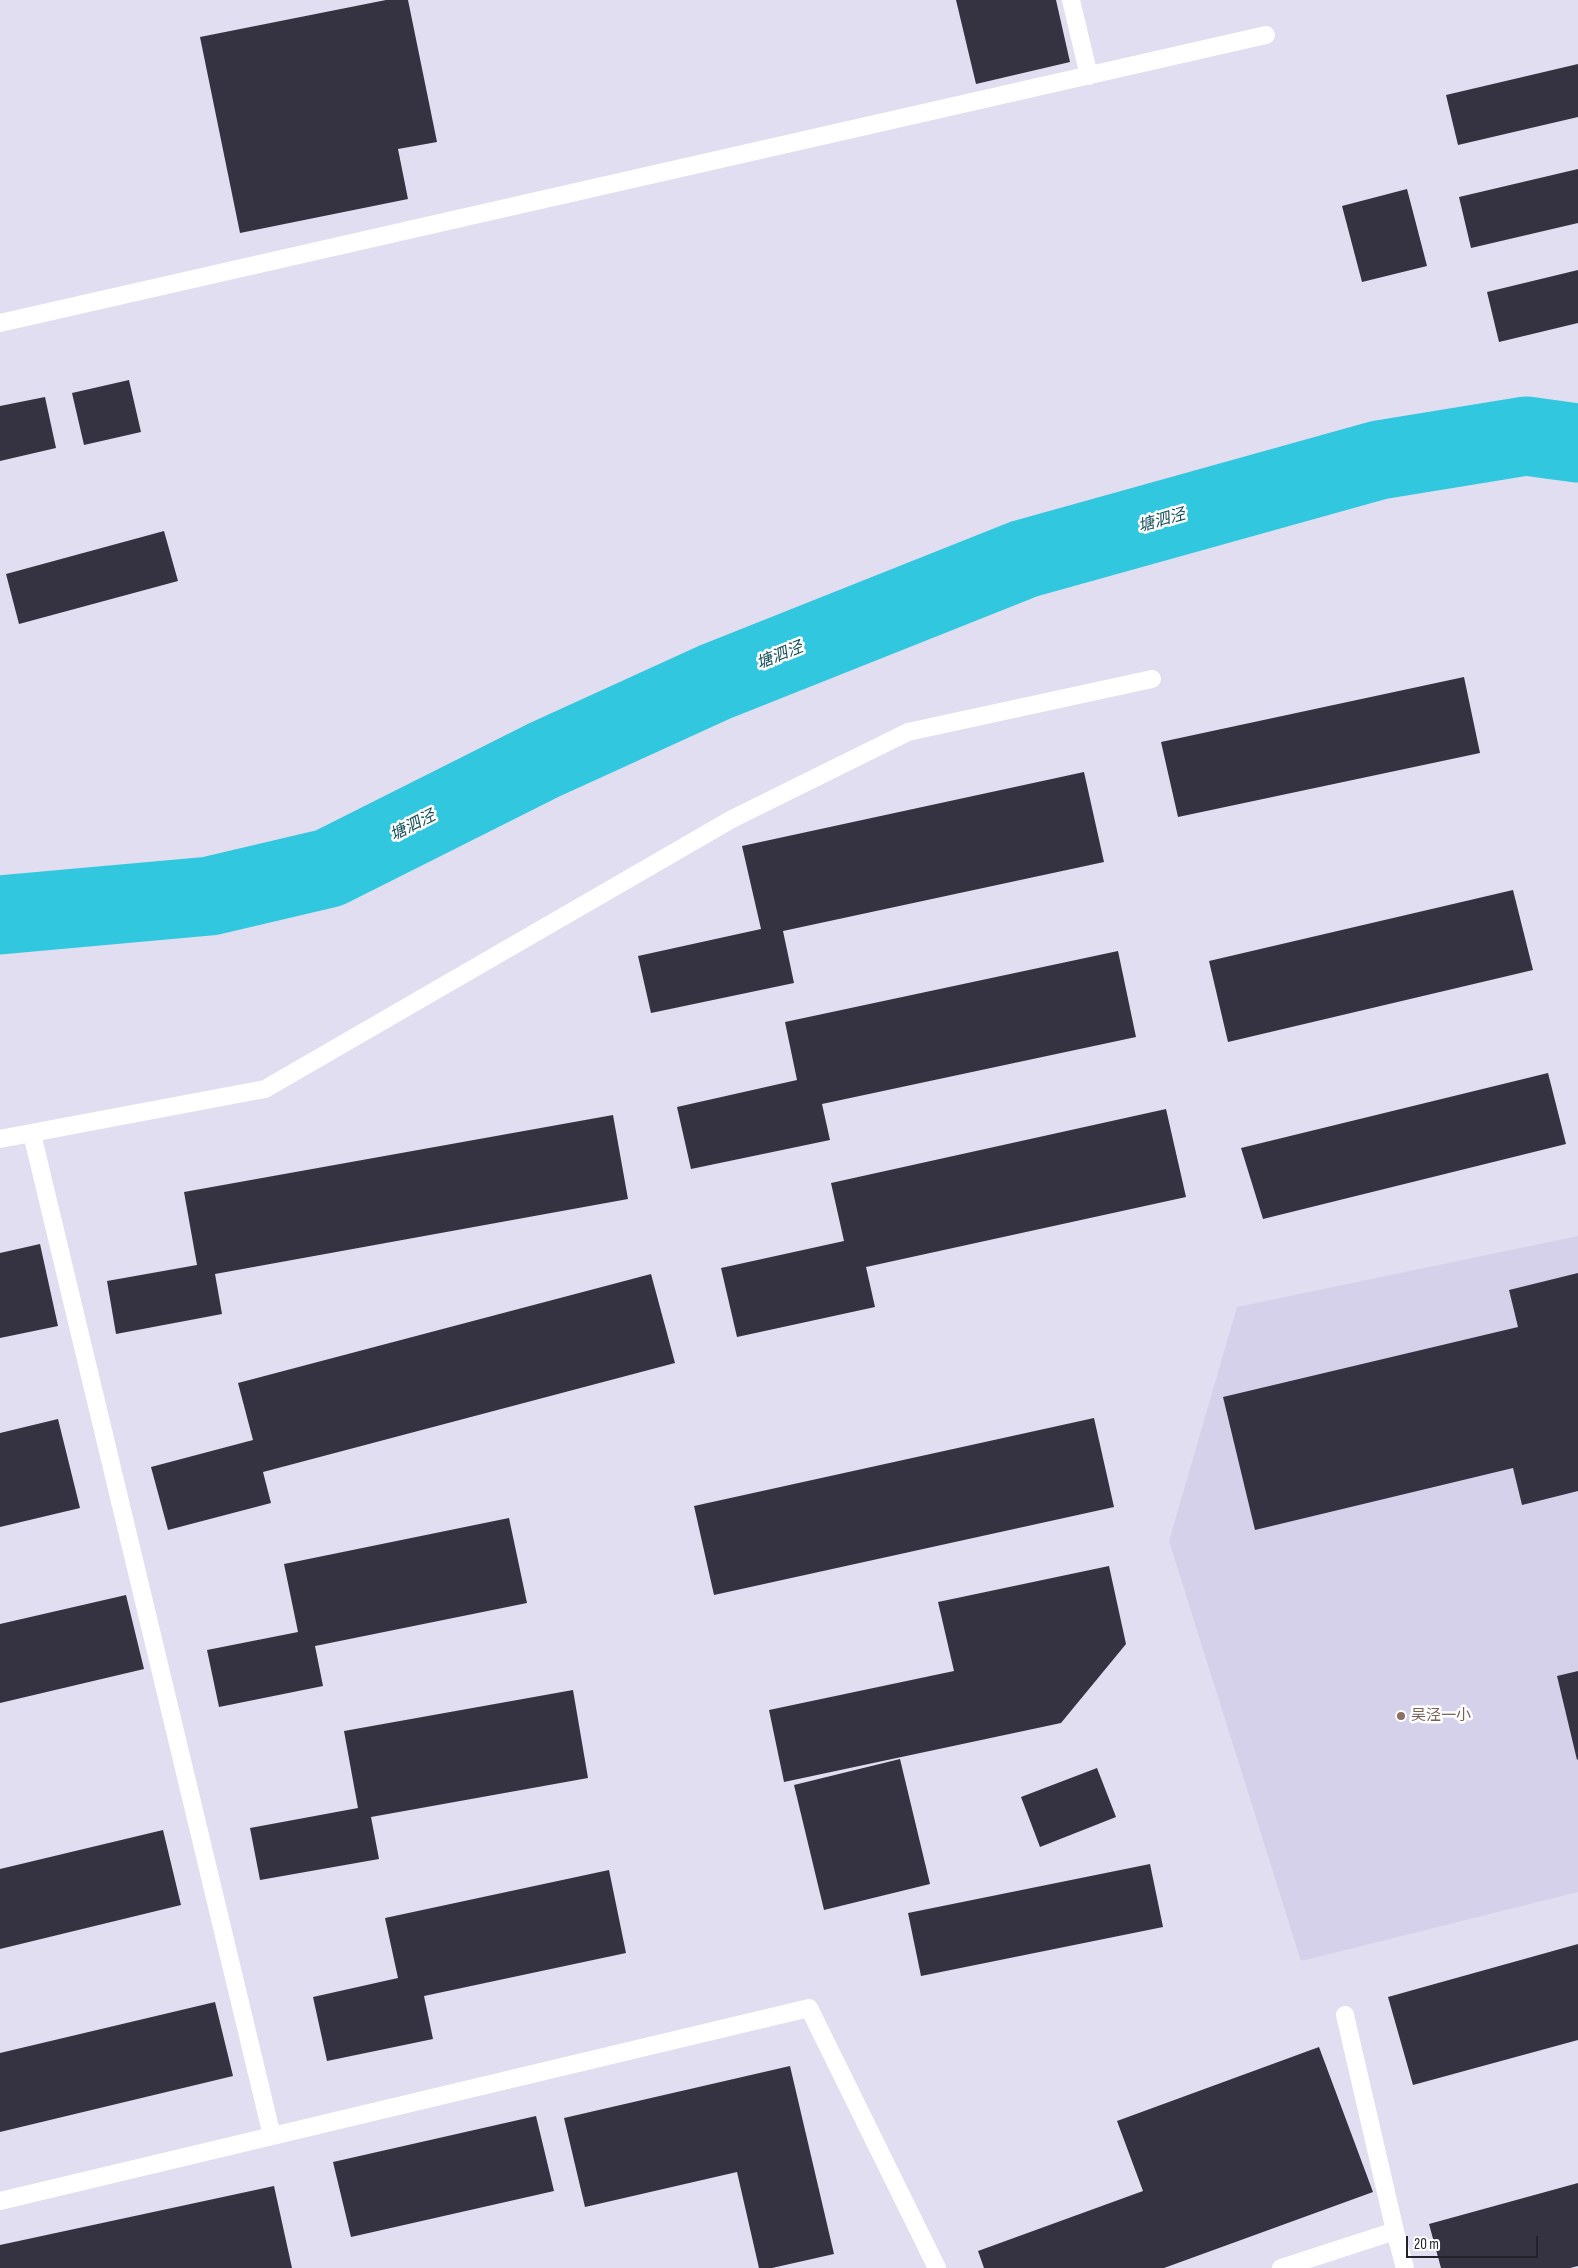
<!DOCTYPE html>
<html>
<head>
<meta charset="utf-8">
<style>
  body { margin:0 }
  #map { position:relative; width:1578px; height:2268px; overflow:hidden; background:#e0def0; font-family:"Sofia Sans Condensed",sans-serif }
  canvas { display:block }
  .scale { position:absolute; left:1406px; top:2236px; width:132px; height:22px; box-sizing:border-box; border:2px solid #232228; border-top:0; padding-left:6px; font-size:15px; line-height:18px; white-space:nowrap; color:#232228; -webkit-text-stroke:4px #fff; paint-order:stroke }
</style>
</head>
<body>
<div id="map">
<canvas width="1578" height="2268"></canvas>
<div class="scale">20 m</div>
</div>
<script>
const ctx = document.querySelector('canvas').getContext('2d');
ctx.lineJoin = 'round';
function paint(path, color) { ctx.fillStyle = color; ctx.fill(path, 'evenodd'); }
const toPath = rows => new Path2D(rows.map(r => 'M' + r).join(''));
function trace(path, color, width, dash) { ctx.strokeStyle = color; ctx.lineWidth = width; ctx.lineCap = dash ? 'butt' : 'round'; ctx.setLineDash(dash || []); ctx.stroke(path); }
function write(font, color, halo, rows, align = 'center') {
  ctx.font = font + ' "Sofia Sans Condensed","Noto Sans SC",sans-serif'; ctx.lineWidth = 5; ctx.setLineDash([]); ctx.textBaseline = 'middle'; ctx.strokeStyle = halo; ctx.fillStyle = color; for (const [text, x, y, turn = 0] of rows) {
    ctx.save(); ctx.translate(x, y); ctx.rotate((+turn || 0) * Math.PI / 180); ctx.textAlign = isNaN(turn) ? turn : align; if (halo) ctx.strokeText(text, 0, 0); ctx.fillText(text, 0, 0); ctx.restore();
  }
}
const built = toPath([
  [1578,1236,1578,1892,1301,1961,1169,1541,1237,1307]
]);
const river = toPath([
  [0,915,210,896,329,868,544,760,715,682,1024,559,1379,460,1526,436,1578,443]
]);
const building = toPath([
  [386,0,408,0,437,142,398,149,408,199,240,233,200,37],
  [956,0,1056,0,1070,62,976,84],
  [1578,64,1578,117,1458,145,1446,95],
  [1578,169,1578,223,1471,248,1459,197],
  [1407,189,1427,266,1362,282,1342,206],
  [1578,270,1578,323,1499,342,1487,292],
  [129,380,141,432,84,445,72,393],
  [45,397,56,448,0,461,0,406],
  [164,531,178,581,19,624,6,574],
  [1464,677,1480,753,1178,817,1161,742],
  [1084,772,1104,862,783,931,794,983,651,1013,638,956,761,929,742,846],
  [1513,890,1533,970,1228,1042,1209,961],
  [1118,951,1136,1037,822,1104,830,1140,691,1169,677,1107,797,1080,785,1022],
  [1548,1073,1566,1144,1263,1219,1241,1148],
  [1166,1109,1186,1197,866,1267,875,1307,737,1337,721,1268,844,1241,831,1183],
  [613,1115,628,1199,215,1274,222,1314,116,1334,107,1281,197,1265,184,1192],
  [40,1244,58,1326,0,1338,0,1253],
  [1578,1273,1578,1491,1522,1505,1513,1468,1255,1530,1223,1397,1518,1327,1509,1290],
  [651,1274,675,1363,263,1472,271,1503,168,1530,151,1467,253,1440,238,1383],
  [1094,1418,1114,1507,714,1595,694,1506],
  [58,1419,80,1508,0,1527,0,1433],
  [509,1518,527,1603,315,1646,323,1686,219,1707,207,1650,298,1632,284,1564],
  [1109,1566,1126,1644,1061,1723,784,1782,769,1710,954,1671,938,1602],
  [126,1595,144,1669,0,1703,0,1624],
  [1578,1671,1578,1759,1577,1760,1557,1676],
  [573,1690,588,1778,371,1817,379,1859,260,1880,250,1828,358,1808,344,1731],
  [900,1759,930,1884,824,1910,794,1785],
  [1097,1768,1116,1817,1040,1847,1021,1797],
  [163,1830,181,1905,0,1949,0,1869],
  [1150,1864,1163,1927,921,1976,908,1913],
  [609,1870,626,1953,424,1996,433,2039,327,2061,313,1997,398,1978,385,1918],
  [1578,1944,1578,2040,1413,2085,1388,1997],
  [215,2002,233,2076,0,2132,0,2053],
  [1319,2047,1373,2192,1164,2268,984,2268,978,2251,1143,2191,1117,2121],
  [790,2066,834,2254,772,2268,759,2268,737,2172,585,2207,564,2118],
  [536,2116,554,2191,351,2237,333,2162],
  [1578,2183,1578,2266,1570,2268,1441,2268,1429,2224],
  [274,2186,292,2268,0,2268,0,2245]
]);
const service = toPath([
  [1071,0,1089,76],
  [0,323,1266,35],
  [32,1134,272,2136],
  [0,1139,265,1089,732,819,908,732,1152,679],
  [1345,2015,1395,2231],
  [0,2201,809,2008,937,2268],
  [1281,2268,1395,2231,1405,2268]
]);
const markers = [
  [1401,1716,5,"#8d6e63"]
];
const educationNames = [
  ["吴泾一小",1411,1716]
];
const waterNames = [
  ["塘泗泾",1162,521,-16],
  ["塘泗泾",780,656,-22],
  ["塘泗泾",413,826,-27]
];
paint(built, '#d5d1ea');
trace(river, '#31c8df', 79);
paint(building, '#353341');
trace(service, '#fff', 18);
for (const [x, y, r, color] of markers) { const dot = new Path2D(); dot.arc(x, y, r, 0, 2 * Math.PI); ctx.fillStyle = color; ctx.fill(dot); trace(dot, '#fff', 2); }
write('15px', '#785e54', '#fff', educationNames, 'left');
write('italic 16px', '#13505a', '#fff', waterNames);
</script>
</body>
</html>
